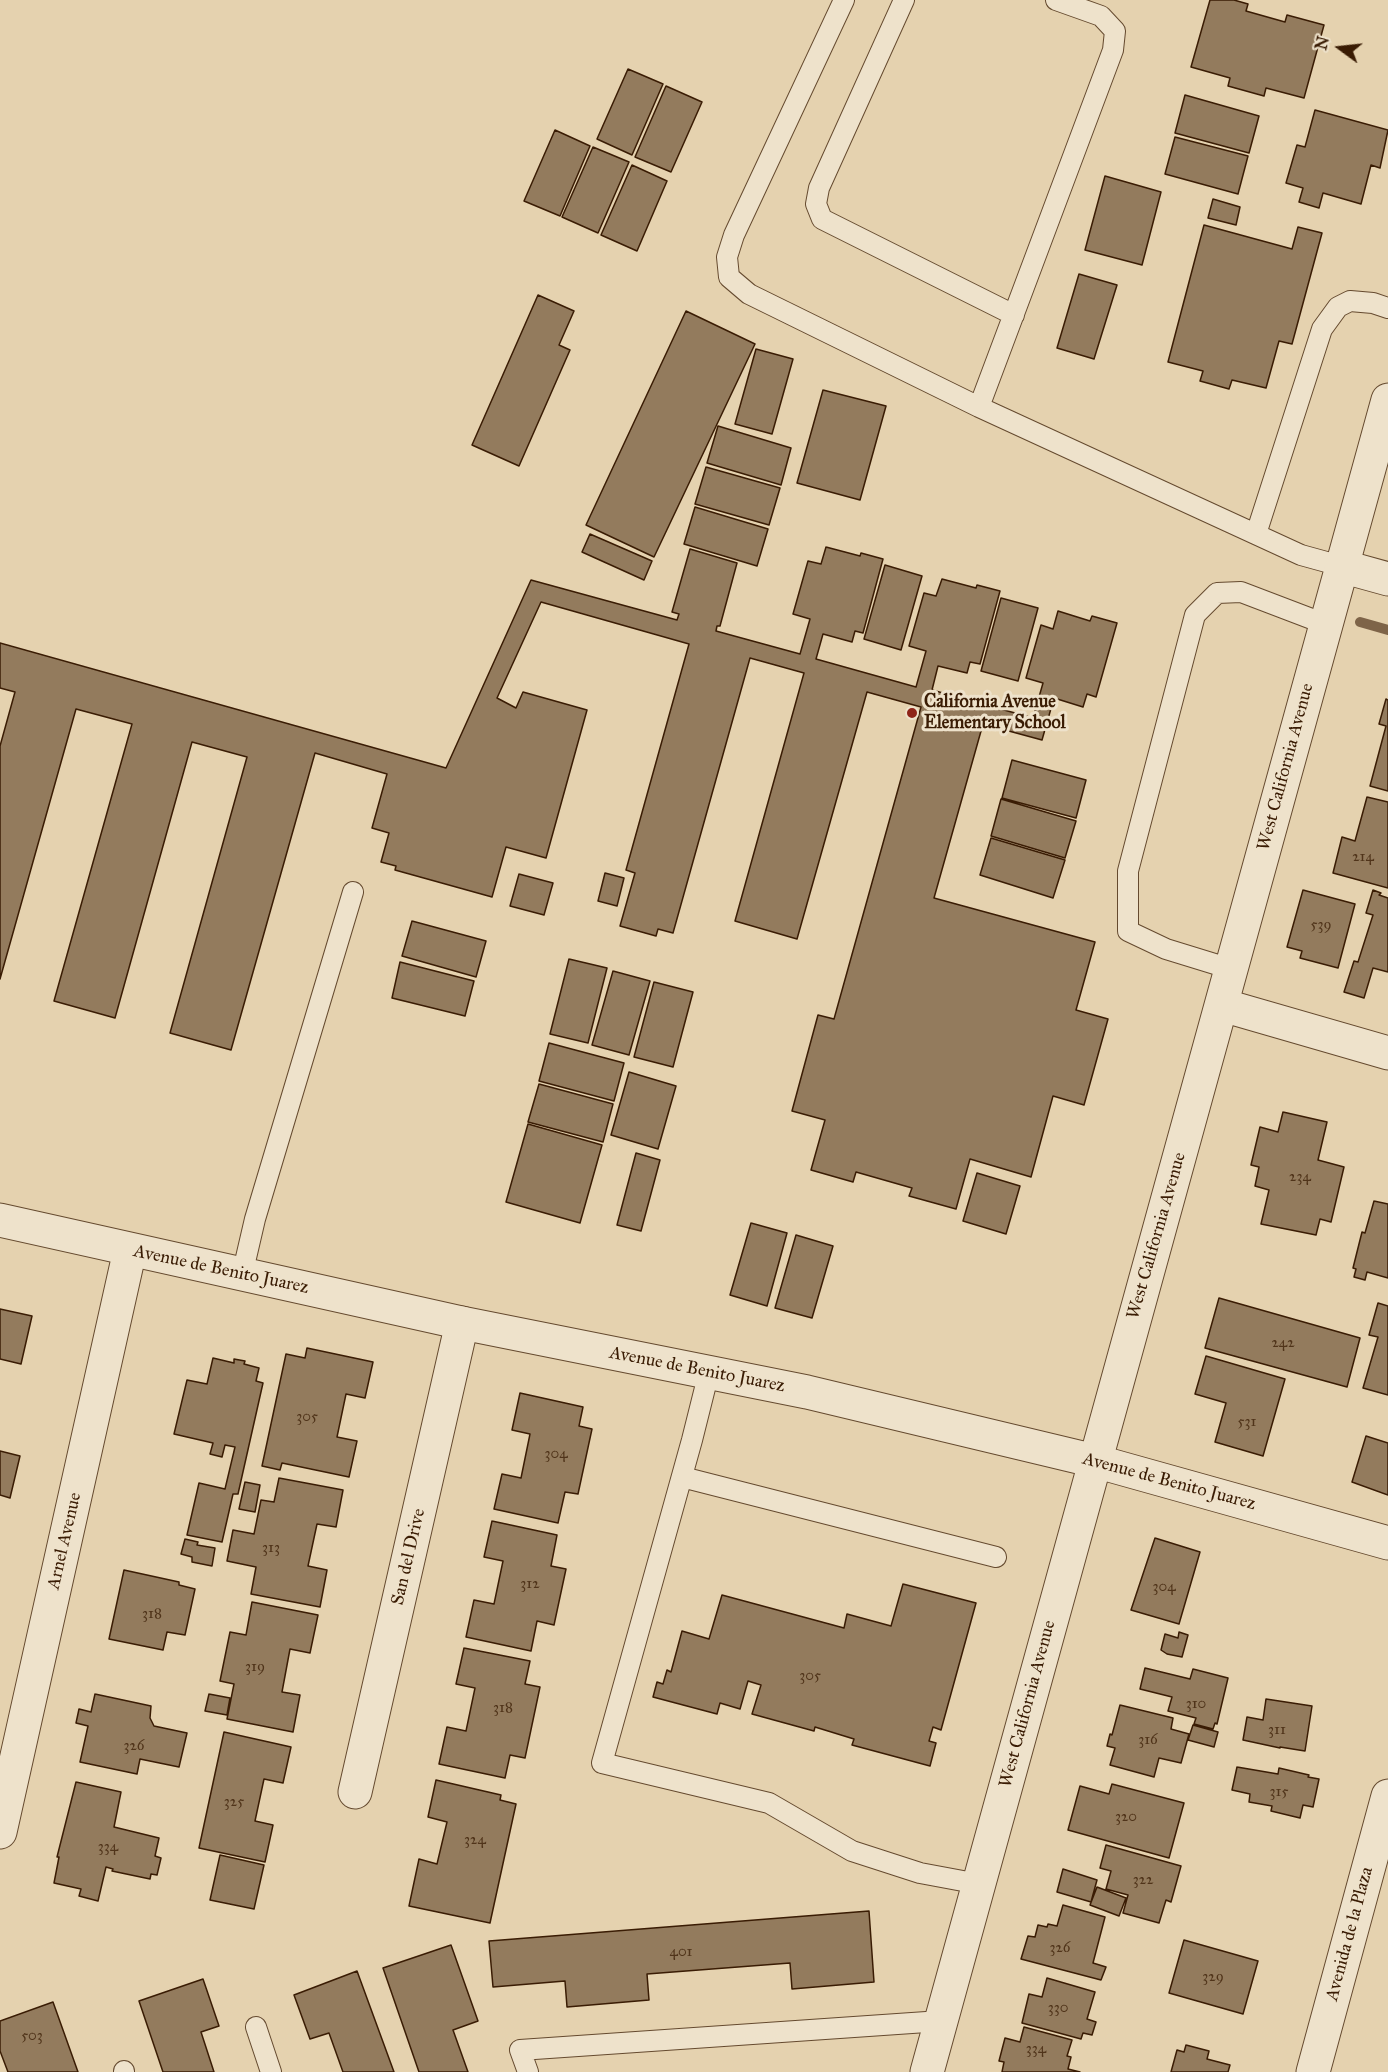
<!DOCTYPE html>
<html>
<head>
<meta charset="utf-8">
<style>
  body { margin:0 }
  #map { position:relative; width:1388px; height:2072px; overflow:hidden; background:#e5d2af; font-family:"IM FELL Great Primer",serif }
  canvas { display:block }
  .north { position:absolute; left:1310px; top:18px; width:60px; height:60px; -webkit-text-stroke:4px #eee2cb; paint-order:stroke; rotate:285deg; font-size:16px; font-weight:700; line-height:24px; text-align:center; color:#3a1c04 }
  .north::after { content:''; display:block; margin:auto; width:21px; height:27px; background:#3a1c04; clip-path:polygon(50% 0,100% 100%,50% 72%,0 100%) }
</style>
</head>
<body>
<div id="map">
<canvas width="1388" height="2072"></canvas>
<div class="north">N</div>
</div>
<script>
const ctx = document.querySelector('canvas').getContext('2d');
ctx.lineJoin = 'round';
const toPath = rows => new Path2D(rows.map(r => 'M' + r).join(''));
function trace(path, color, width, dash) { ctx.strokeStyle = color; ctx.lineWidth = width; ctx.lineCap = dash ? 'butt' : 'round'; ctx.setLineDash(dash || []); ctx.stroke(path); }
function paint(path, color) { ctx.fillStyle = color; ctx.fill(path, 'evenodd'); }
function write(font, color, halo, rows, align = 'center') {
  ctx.font = font + ' "IM FELL Great Primer",serif'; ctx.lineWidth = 6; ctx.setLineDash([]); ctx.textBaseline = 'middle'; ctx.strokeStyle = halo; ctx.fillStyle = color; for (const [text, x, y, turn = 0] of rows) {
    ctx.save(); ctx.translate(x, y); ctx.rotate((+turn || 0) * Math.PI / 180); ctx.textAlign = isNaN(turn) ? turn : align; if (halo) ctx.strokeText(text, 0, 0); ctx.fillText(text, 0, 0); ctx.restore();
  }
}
const stream = toPath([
  [1360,622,1388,630]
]);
const building = toPath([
  [1210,0,1234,0,1248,4,1246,11,1285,22,1287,15,1324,25,1304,98,1266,88,1264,96,1228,86,1230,78,1191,67,1210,0],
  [628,69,663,84,632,155,597,139,628,69],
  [666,86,702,102,671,172,635,157,666,86],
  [1185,95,1259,116,1249,153,1175,133,1185,95],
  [1315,110,1388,130,1380,168,1371,165,1361,204,1323,193,1319,208,1299,202,1303,188,1286,183,1297,145,1305,147,1315,110],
  [555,130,590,146,560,216,524,201,555,130],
  [1175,137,1248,156,1238,194,1165,174,1175,137],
  [593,147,629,162,598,233,562,217,593,147],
  [632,165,667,181,637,251,601,235,632,165],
  [1105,176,1161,192,1142,265,1085,250,1105,176],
  [1213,199,1240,207,1236,225,1208,218,1213,199],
  [1204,225,1292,249,1298,227,1322,233,1292,344,1279,341,1266,388,1232,380,1229,389,1200,381,1203,371,1168,362,1204,225],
  [1079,274,1117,285,1094,359,1057,348,1079,274],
  [538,295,574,311,559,345,570,350,519,466,472,445,538,295],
  [686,311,755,344,654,557,586,525,686,311],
  [756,349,793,359,772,434,735,424,756,349],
  [823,390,886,406,860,500,797,483,823,390],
  [718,426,791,448,781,485,707,463,718,426],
  [706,467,780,488,769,525,695,504,706,467],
  [695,507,768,529,757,566,684,544,695,507],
  [590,534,652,561,644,580,582,552,590,534],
  [826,547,860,556,861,553,883,559,863,633,855,631,852,642,823,634,816,659,916,687,926,651,909,646,924,593,936,596,942,579,976,588,977,585,1000,591,980,664,970,662,967,673,938,666,932,690,1033,718,1043,683,1026,678,1041,625,1053,629,1058,611,1090,621,1092,616,1117,623,1096,697,1087,694,1083,707,1054,698,1042,740,983,724,934,898,1095,942,1076,1010,1108,1019,1084,1105,1053,1096,1031,1177,970,1159,956,1209,909,1196,912,1188,856,1172,853,1182,811,1170,825,1120,792,1111,818,1015,834,1019,921,707,867,692,797,939,735,921,804,673,750,658,673,933,658,929,656,936,620,926,635,873,626,870,689,644,541,602,497,698,516,708,523,692,587,710,546,858,506,847,492,897,395,870,396,866,381,862,389,833,372,828,387,774,315,753,231,1050,170,1033,247,757,192,742,115,1018,54,1001,132,724,76,709,0,979,0,746,15,692,0,688,0,643,446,768,531,580,677,620,679,614,672,612,690,549,737,563,720,626,717,626,716,631,800,654,810,619,793,614,808,561,821,564,826,547],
  [885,565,922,576,901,650,864,639,885,565],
  [1001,598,1038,608,1018,681,981,671,1001,598],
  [1386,699,1388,700,1388,791,1370,786,1386,726,1379,724,1386,699],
  [1012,760,1086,780,1076,818,1002,798,1012,760],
  [1367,797,1388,802,1388,888,1333,873,1342,837,1355,841,1367,797],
  [1001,799,1076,821,1065,858,991,836,1001,799],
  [991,838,1065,860,1053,898,980,875,991,838],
  [605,873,624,878,617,906,598,901,605,873],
  [519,874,553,883,544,915,510,906,519,874],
  [1303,890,1355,904,1338,968,1300,958,1302,951,1287,947,1303,890],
  [1373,890,1381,893,1379,895,1388,898,1388,972,1373,968,1364,998,1344,992,1354,961,1358,962,1373,915,1366,913,1373,890],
  [412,921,486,941,476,977,402,956,412,921],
  [569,959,607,968,588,1043,550,1034,569,959],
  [400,962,474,981,465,1016,392,998,400,962],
  [613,971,650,981,629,1055,592,1045,613,971],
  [654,982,693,992,673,1067,634,1057,654,982],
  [549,1043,624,1063,614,1101,539,1081,549,1043],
  [629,1072,676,1086,658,1149,611,1135,629,1072],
  [539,1084,613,1104,603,1142,528,1122,539,1084],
  [1283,1112,1327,1122,1318,1160,1344,1167,1331,1222,1320,1219,1316,1235,1261,1224,1269,1190,1255,1186,1259,1167,1251,1165,1260,1127,1278,1132,1283,1112],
  [528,1124,602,1145,580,1223,506,1202,528,1124],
  [636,1153,660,1160,641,1231,617,1225,636,1153],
  [977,1173,1020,1186,1006,1234,963,1221,977,1173],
  [1374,1201,1388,1204,1388,1278,1367,1272,1365,1280,1354,1277,1356,1269,1353,1268,1362,1232,1365,1233,1374,1201],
  [751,1223,787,1233,767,1306,730,1295,751,1223],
  [796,1235,833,1246,812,1318,775,1308,796,1235],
  [1219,1298,1360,1338,1347,1387,1205,1348,1219,1298],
  [1378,1303,1388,1306,1388,1395,1363,1388,1378,1337,1369,1335,1378,1303],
  [0,1309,32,1316,21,1364,0,1359,0,1309],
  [307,1348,373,1362,365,1398,346,1394,337,1437,357,1441,349,1477,282,1463,280,1470,262,1466,286,1354,305,1358,307,1348],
  [1206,1356,1285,1379,1263,1456,1215,1442,1226,1403,1195,1394,1206,1356],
  [213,1358,234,1363,234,1359,245,1361,244,1364,259,1368,256,1381,263,1383,238,1494,233,1494,222,1542,187,1535,199,1483,225,1489,235,1447,225,1445,222,1457,210,1454,213,1443,174,1434,187,1380,207,1384,213,1358],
  [520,1393,583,1407,579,1426,592,1429,578,1494,565,1492,558,1523,494,1509,502,1474,521,1478,530,1434,512,1430,520,1393],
  [1366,1436,1388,1443,1388,1495,1352,1482,1366,1436],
  [0,1451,20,1456,10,1498,0,1495,0,1451],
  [279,1478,343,1490,336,1527,317,1524,308,1566,327,1570,320,1607,251,1594,256,1567,227,1561,233,1530,254,1534,261,1500,274,1502,279,1478],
  [245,1482,260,1485,255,1512,239,1509,245,1482],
  [492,1521,557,1535,551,1566,566,1569,554,1625,537,1621,531,1651,466,1637,474,1600,494,1604,503,1561,484,1557,492,1521],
  [1155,1538,1200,1552,1179,1624,1131,1610,1155,1538],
  [185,1539,198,1542,197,1545,215,1548,212,1566,192,1562,192,1557,181,1554,185,1539],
  [124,1570,179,1582,179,1585,195,1589,185,1635,167,1632,163,1650,109,1639,124,1570],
  [903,1584,976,1603,941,1730,933,1727,929,1741,936,1743,930,1766,852,1745,854,1739,815,1727,814,1731,752,1714,761,1685,748,1681,740,1709,720,1703,717,1714,653,1697,657,1682,663,1684,667,1670,671,1672,682,1631,709,1639,722,1595,844,1628,847,1614,891,1626,903,1584],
  [252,1602,318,1615,310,1653,290,1649,282,1692,300,1695,293,1732,227,1719,234,1684,220,1681,230,1632,246,1635,252,1602],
  [1179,1632,1188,1635,1182,1657,1167,1654,1161,1650,1165,1634,1178,1638,1179,1632],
  [464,1648,530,1661,525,1684,540,1687,525,1758,510,1755,505,1778,439,1764,447,1727,466,1731,475,1688,456,1684,464,1648],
  [1145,1668,1190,1679,1193,1669,1228,1678,1217,1724,1215,1723,1213,1729,1194,1724,1196,1718,1168,1711,1172,1697,1140,1689,1145,1668],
  [95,1694,151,1706,150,1718,154,1726,187,1733,179,1767,140,1759,137,1774,80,1762,88,1726,76,1723,79,1709,91,1712,95,1694],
  [209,1694,230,1698,227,1715,205,1711,209,1694],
  [1266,1699,1312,1706,1305,1751,1280,1747,1280,1748,1243,1740,1247,1717,1263,1720,1266,1699],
  [1120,1705,1173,1718,1171,1729,1189,1734,1181,1763,1159,1758,1154,1777,1110,1765,1115,1748,1107,1746,1110,1734,1112,1735,1120,1705],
  [1193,1725,1218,1732,1214,1747,1188,1740,1193,1725],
  [224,1732,291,1747,283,1783,264,1779,255,1821,273,1825,265,1862,199,1848,224,1732],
  [1237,1767,1278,1774,1279,1768,1309,1775,1308,1777,1319,1779,1313,1807,1303,1805,1300,1818,1271,1811,1272,1806,1249,1802,1250,1794,1232,1790,1237,1767],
  [436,1780,501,1795,500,1800,516,1804,490,1923,409,1906,419,1859,437,1864,447,1822,428,1817,436,1780],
  [76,1782,121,1792,114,1827,159,1838,155,1856,161,1858,157,1875,151,1874,150,1879,112,1871,113,1869,106,1867,98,1901,79,1896,81,1889,54,1883,59,1857,57,1857,76,1782],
  [1112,1784,1184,1803,1169,1858,1068,1830,1080,1786,1109,1794,1112,1784],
  [1106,1845,1181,1866,1171,1902,1166,1900,1159,1923,1123,1913,1128,1895,1106,1889,1111,1871,1100,1868,1106,1845],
  [220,1855,264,1865,254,1909,210,1900,220,1855],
  [1063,1869,1097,1880,1091,1902,1057,1892,1063,1869],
  [1097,1887,1126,1898,1119,1916,1090,1905,1097,1887],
  [1063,1905,1105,1917,1093,1963,1106,1967,1101,1980,1021,1959,1028,1936,1035,1937,1038,1925,1047,1927,1048,1924,1057,1926,1063,1905],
  [869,1911,874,1982,792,1989,790,1963,647,1974,649,2000,567,2007,565,1981,493,1987,489,1941,869,1911],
  [1184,1940,1258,1961,1243,2014,1169,1993,1184,1940],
  [451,1945,478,2021,453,2030,468,2072,419,2072,383,1968,451,1945],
  [357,1971,394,2072,343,2072,329,2033,310,2039,294,1995,357,1971],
  [1047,1978,1095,1992,1087,2019,1096,2022,1092,2035,1083,2033,1081,2039,1022,2023,1029,1994,1042,1997,1047,1978],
  [203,1979,219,2026,201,2032,214,2072,163,2072,139,2001,203,1979],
  [53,2002,78,2072,8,2072,0,2051,0,2021,53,2002],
  [1024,2027,1072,2040,1067,2056,1071,2057,1068,2069,1080,2072,1002,2072,1004,2062,999,2061,1005,2038,1020,2042,1024,2027],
  [1186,2045,1209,2051,1207,2059,1230,2065,1228,2072,1171,2072,1177,2050,1184,2052,1186,2045]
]);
const service = toPath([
  [844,0,734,235,727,257,729,277,749,294,979,407,1301,555,1341,566],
  [904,0,819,188,816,204,822,219,1014,315],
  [979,407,1113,50,1115,31,1101,16,1056,0],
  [1256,534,1322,329,1338,307,1350,301,1373,303,1388,308],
  [1231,969,1166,949,1128,931,1128,871,1195,615,1217,593,1241,592,1325,624],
  [242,1275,255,1219,353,892],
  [709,1372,692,1440,602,1763,769,1803,852,1851,920,1873,979,1884],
  [682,1477,996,1557],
  [256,2027,271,2072],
  [124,2071,124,2072],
  [528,2072,520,2050,941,2021]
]);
const minor = toPath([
  [1341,566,1388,579],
  [1222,1005,1388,1053],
  [1095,1461,1388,1543],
  [355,1792,462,1323],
  [0,1832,130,1250],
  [1313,2072,1388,1796]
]);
const tertiary = toPath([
  [0,1220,462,1323,807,1392,1095,1461],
  [927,2072,1388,400]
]);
const markers = [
  [912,713,6,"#8f2418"]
];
const numberNames = [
  ["214",1363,857],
  ["539",1321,925],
  ["234",1300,1177],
  ["242",1283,1343],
  ["305",307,1417],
  ["531",1247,1422],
  ["304",556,1454],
  ["313",271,1548],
  ["312",530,1584],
  ["304",1164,1587],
  ["318",152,1614],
  ["319",255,1667],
  ["305",810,1676],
  ["310",1196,1704],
  ["318",503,1708],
  ["311",1277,1730],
  ["316",1148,1740],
  ["326",134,1746],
  ["315",1279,1792],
  ["325",234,1802],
  ["320",1126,1817],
  ["324",475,1840],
  ["334",108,1847],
  ["322",1143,1880],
  ["326",1060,1948],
  ["401",681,1952],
  ["329",1213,1977],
  ["330",1058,2008],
  ["503",32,2036],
  ["334",1036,2049]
];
const poiNames = [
  ["California Avenue",924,703],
  ["Elementary School",924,724]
];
const streetNames = [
  ["West California Avenue",1286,767,-75],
  ["West California Avenue",1157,1236,-74],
  ["Avenue de Benito Juarez",221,1270,12],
  ["Avenue de Benito Juarez",697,1370,11],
  ["Avenue de Benito Juarez",1169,1482,15],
  ["Arnel Avenue",65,1541,-77],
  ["San del Drive",409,1557,-77],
  ["West California Avenue",1028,1704,-75],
  ["Avenida de la Plaza",1350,1934,-75]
];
trace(stream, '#7e6448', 10);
paint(building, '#937b5d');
trace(building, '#3a1c04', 1.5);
trace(service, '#654a2f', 22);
trace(minor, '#654a2f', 35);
trace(tertiary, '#654a2f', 35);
trace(service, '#eee2cb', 20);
trace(minor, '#eee2cb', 33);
trace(tertiary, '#eee2cb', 33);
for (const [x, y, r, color] of markers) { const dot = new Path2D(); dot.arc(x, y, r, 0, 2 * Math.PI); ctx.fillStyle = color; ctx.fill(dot); trace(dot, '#eee2cb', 2); }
write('15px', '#50341a', null, numberNames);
write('bold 18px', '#3a1c04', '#eee2cb', poiNames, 'left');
write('18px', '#3a1c04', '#eee2cb', streetNames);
</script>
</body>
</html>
